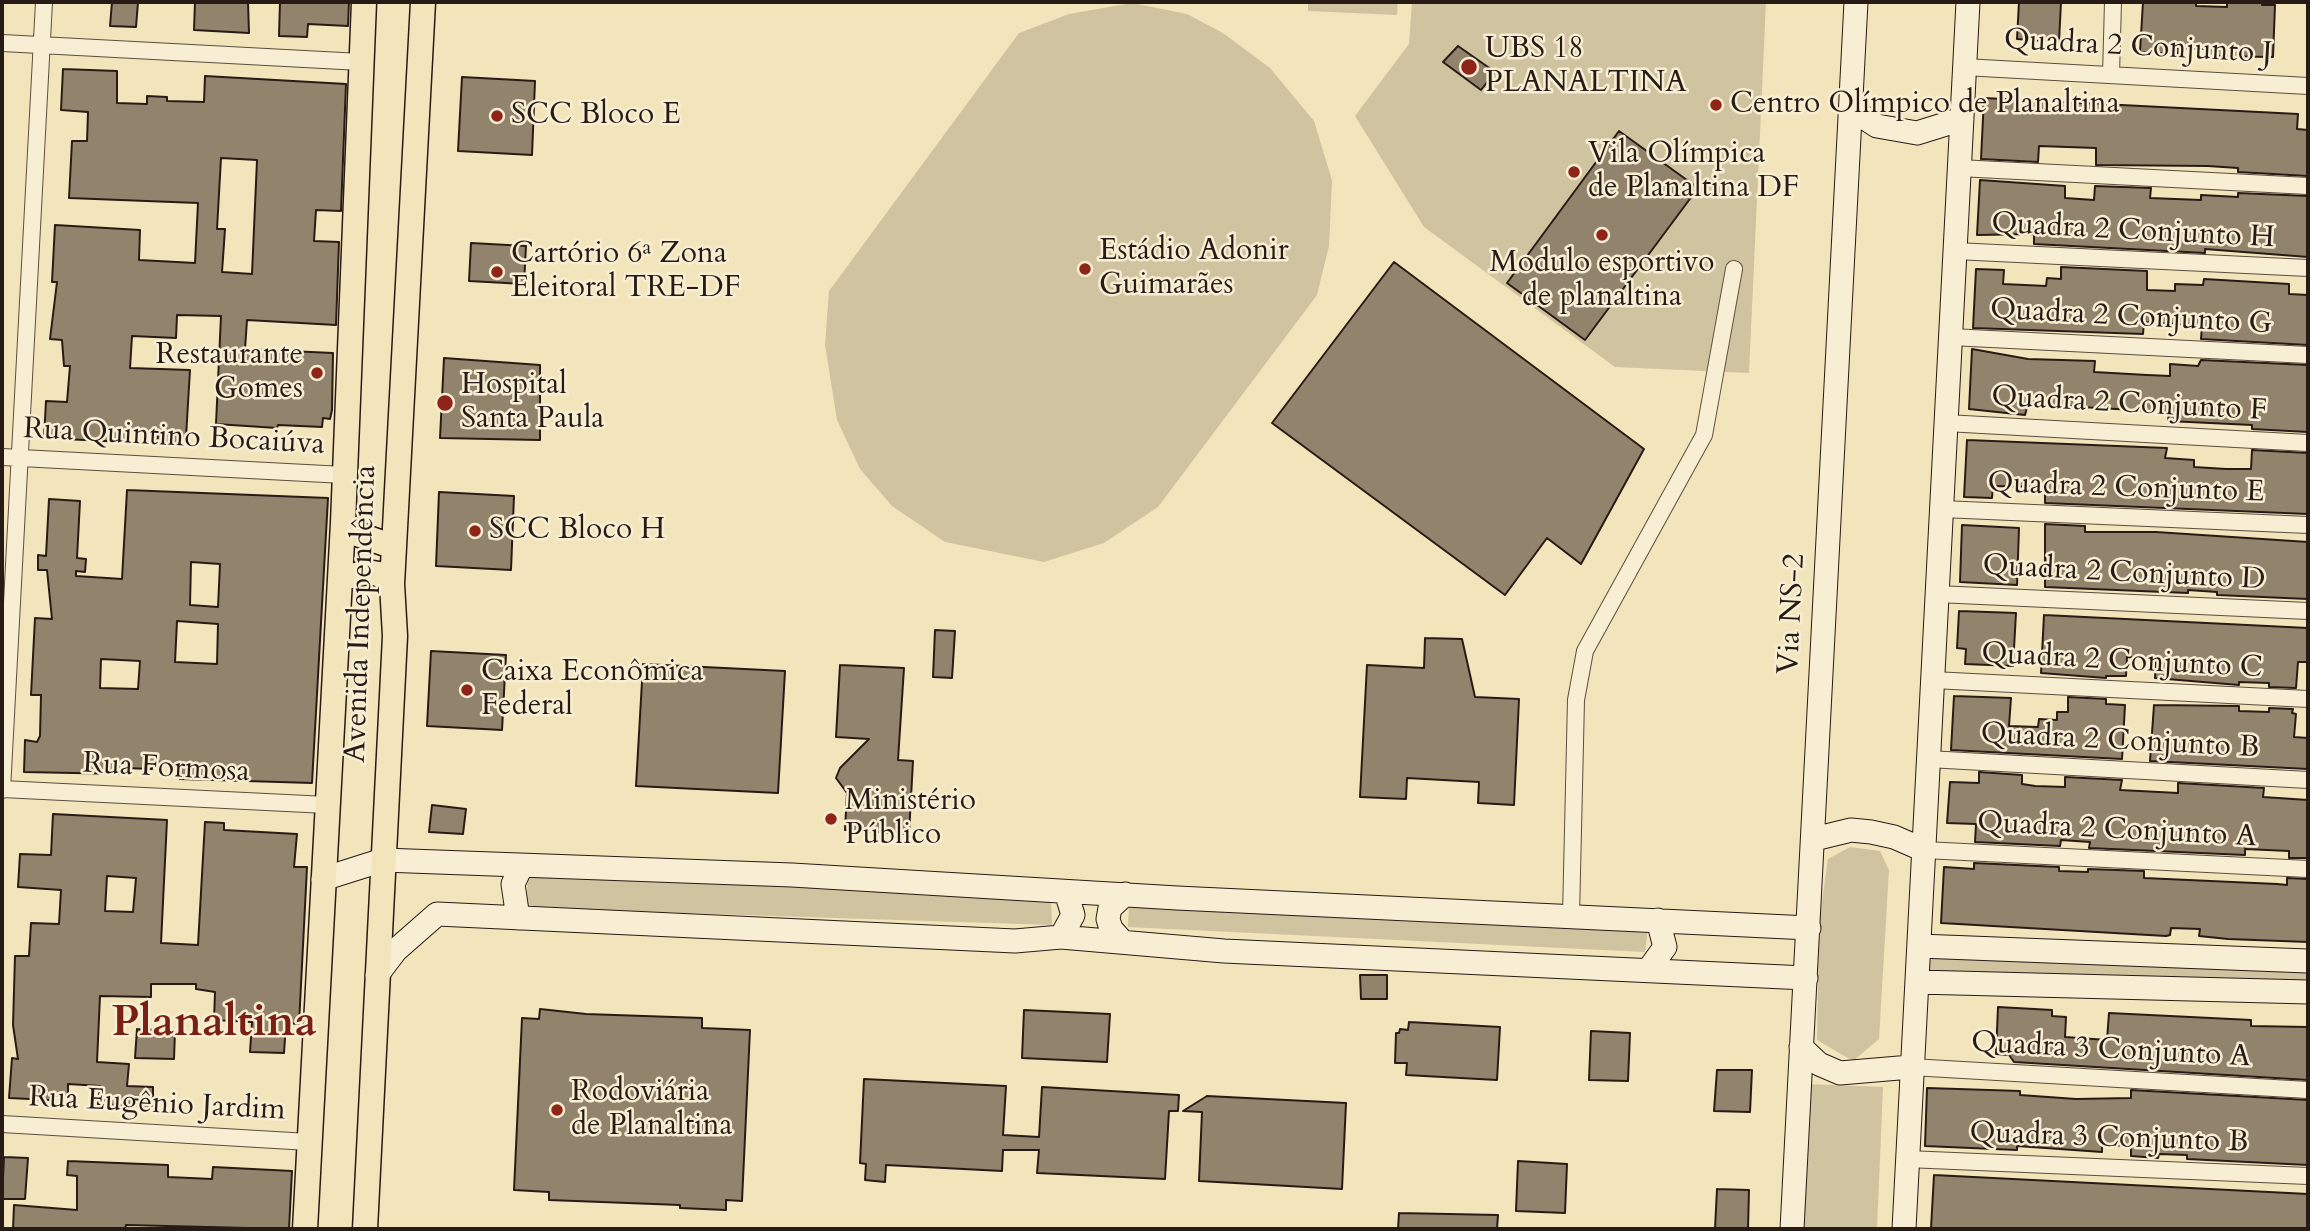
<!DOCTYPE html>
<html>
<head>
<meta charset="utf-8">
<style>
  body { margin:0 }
  #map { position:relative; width:2310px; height:1231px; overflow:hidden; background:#f3e5bb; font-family:Cardo,serif }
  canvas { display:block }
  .frame { position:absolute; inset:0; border:4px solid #281b16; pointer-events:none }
</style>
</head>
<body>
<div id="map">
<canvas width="2310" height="1231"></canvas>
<div class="frame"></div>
</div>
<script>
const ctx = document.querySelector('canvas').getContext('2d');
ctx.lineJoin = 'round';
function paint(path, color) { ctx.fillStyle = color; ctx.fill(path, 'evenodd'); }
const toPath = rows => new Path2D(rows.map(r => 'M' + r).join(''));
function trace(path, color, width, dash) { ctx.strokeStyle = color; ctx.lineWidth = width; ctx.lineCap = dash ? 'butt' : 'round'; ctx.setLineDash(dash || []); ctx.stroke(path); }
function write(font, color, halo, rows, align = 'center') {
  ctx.font = font + ' Cardo,serif'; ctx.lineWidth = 5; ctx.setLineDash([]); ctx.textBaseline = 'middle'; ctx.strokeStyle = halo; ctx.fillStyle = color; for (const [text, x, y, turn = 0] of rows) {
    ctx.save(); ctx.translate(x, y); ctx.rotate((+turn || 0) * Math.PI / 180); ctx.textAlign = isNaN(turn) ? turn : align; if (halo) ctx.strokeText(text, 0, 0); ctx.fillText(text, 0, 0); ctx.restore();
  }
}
const green = toPath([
  [1308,2,1398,2,1397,15,1308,11],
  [1412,2,1766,2,1749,373,1615,367,1424,227,1355,116,1409,44],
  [1132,3,1187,14,1223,33,1270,68,1314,121,1332,180,1329,246,1317,295,1158,507,1104,543,1044,562,945,542,892,506,860,469,837,420,825,345,829,291,1019,33,1069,14],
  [1850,847,1880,851,1889,870,1879,1039,1853,1061,1817,1040,1819,922,1828,859],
  [528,876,1051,898,1052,925,526,908],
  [1129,903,1648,929,1645,952,1128,927],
  [1924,952,2308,969,2308,986,1923,976],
  [1806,1084,1883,1087,1877,1229,1798,1229]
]);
const building = toPath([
  [112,2,138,2,136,27,110,26,112,2],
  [195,2,248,2,249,33,194,30,195,2],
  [280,2,349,2,348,26,308,24,307,37,279,36,280,2],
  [2019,2,2061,2,2059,42,2017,39,2019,2],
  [2143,2,2196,2,2196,6,2227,7,2227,2,2263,2,2262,5,2275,5,2273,57,2209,56,2209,49,2178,48,2178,54,2140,52,2143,2],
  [1458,46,1495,72,1481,90,1443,62,1458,46],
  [63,69,117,71,117,103,147,104,147,96,167,97,167,101,204,102,205,76,346,84,341,211,316,210,314,241,339,242,336,325,247,320,245,349,333,353,332,410,330,419,323,418,322,427,278,425,277,428,216,424,221,316,177,315,176,338,132,336,130,368,190,370,186,437,178,436,177,445,157,444,158,433,126,431,125,442,44,438,46,401,67,402,70,366,64,366,62,340,50,339,57,282,52,282,55,225,140,230,139,260,195,263,198,203,69,198,72,141,87,141,88,112,61,110,63,69],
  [221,158,257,160,252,274,222,272,225,229,217,229,221,158],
  [462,77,535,81,532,155,458,151,462,77],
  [1984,98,2298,114,2297,129,2308,130,2308,176,2238,172,2238,168,2208,166,2096,165,2096,148,2039,146,2038,162,1981,159,1984,98],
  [1619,131,1698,188,1585,340,1507,283,1619,131],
  [1980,180,2065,186,2065,198,2094,200,2095,186,2151,188,2150,198,2201,200,2201,195,2238,197,2238,193,2308,196,2308,257,2205,249,2205,253,2034,244,2034,234,1977,235,1980,180],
  [471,243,526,246,524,284,469,281,471,243],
  [1394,262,1644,449,1581,564,1547,538,1505,595,1272,423,1394,262],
  [2061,267,2147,271,2147,290,2175,291,2175,284,2203,285,2204,279,2289,284,2289,294,2308,295,2308,345,2201,339,2202,326,2177,324,2144,322,2143,334,1973,328,1976,269,2004,270,2003,284,2046,286,2047,278,2061,279,2061,267],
  [1972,349,2028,359,2095,361,2094,372,2147,375,2170,376,2170,364,2198,366,2201,360,2308,365,2308,432,2252,429,2252,425,2168,421,2169,412,2028,404,2025,415,1969,409,1972,349],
  [444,358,540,365,540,440,440,438,444,358],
  [1967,440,2167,448,2165,458,2194,460,2194,467,2226,469,2251,469,2252,450,2308,453,2308,514,2045,503,2045,487,1993,486,1992,498,1964,497,1967,440],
  [127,490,328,498,312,783,180,779,181,764,152,762,152,769,124,768,123,774,24,772,25,740,37,742,40,736,41,695,31,695,35,618,52,619,47,570,38,570,38,555,46,556,49,499,80,501,77,558,86,559,85,572,76,571,76,576,122,579,127,490],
  [191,562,220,564,218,607,190,605,191,562],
  [177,621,218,624,217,664,175,662,177,621],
  [101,659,140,661,138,689,100,688,101,659],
  [439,492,514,496,511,570,436,566,439,492],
  [2045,524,2085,526,2085,532,2156,532,2308,542,2308,599,2217,595,2217,592,2188,590,2188,593,2045,587,2045,524],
  [1962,525,2019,528,2017,585,1960,582,1962,525],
  [1959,611,2016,613,2013,666,1965,664,1966,649,1957,648,1959,611],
  [2044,615,2308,628,2308,662,2298,662,2296,688,2269,687,2269,683,2239,682,2239,685,2155,678,2156,658,2127,657,2126,676,2106,676,2106,678,2041,673,2044,615],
  [935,630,955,631,952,678,933,677,935,630],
  [1425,638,1462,639,1475,697,1519,699,1514,805,1478,803,1479,782,1407,778,1406,799,1360,797,1367,665,1424,668,1425,638],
  [431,651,506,655,502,730,427,726,431,651],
  [643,664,785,671,778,793,636,786,643,664],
  [840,665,904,668,898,760,913,761,909,834,845,830,847,793,836,778,840,768,869,739,836,737,840,665],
  [1954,696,2011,698,2009,726,2038,727,2039,719,2057,720,2057,712,2068,712,2068,697,2106,699,2106,704,2125,705,2122,759,1951,750,1954,696],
  [2154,705,2239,706,2239,711,2269,712,2269,708,2293,709,2292,713,2296,714,2294,737,2308,738,2308,769,2150,761,2154,705],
  [1979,772,2022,775,2022,784,2035,786,2065,787,2065,777,2122,780,2120,790,2178,793,2178,783,2264,788,2263,797,2308,800,2308,858,2289,858,2289,851,2245,849,2245,855,2089,848,2090,842,2061,840,2060,846,1975,842,1976,824,1947,823,1950,782,1979,783,1979,772],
  [432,805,466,809,463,834,429,832,432,805],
  [53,814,167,820,161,943,198,945,205,822,224,823,224,830,297,834,294,867,307,867,299,1024,286,1023,284,1053,250,1052,252,1022,214,1020,215,992,196,989,196,984,151,984,151,997,100,996,97,1062,129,1064,127,1086,153,1087,153,1106,98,1104,100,1086,68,1084,68,1096,50,1096,50,1100,9,1098,12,1058,18,1059,13,1025,15,956,29,956,31,923,59,924,61,890,18,887,20,854,51,855,53,814],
  [107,876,136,878,133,912,105,911,107,876],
  [1974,863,2059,867,2059,871,2088,872,2088,869,2144,871,2144,878,2277,884,2287,885,2287,878,2308,879,2308,942,2228,939,2199,936,2200,929,2171,928,2170,935,2166,936,1941,923,1944,867,1974,869,1974,863],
  [1360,975,1387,975,1387,999,1361,999,1360,975],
  [1998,1007,2052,1010,2052,1016,2066,1017,2065,1037,2107,1040,2109,1013,2251,1020,2251,1026,2308,1027,2308,1080,2014,1062,2009,1055,1996,1054,1998,1007],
  [540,1009,586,1014,702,1018,702,1028,750,1030,742,1201,726,1200,726,1210,680,1208,680,1205,549,1200,549,1192,514,1190,522,1018,539,1019,540,1009],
  [1024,1010,1110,1014,1107,1062,1022,1058,1024,1010],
  [1409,1022,1500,1027,1497,1080,1406,1075,1407,1063,1395,1063,1396,1033,1399,1033,1400,1029,1408,1030,1409,1022],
  [137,1029,175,1031,174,1059,135,1058,137,1029],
  [1591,1031,1630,1033,1628,1081,1589,1080,1591,1031],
  [1717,1070,1752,1070,1750,1112,1714,1111,1717,1070],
  [864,1079,1006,1086,1003,1135,1039,1137,1042,1087,1179,1095,1178,1111,1169,1111,1165,1179,1037,1173,1039,1150,1003,1150,1002,1171,886,1165,885,1182,865,1180,866,1164,860,1163,864,1079],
  [1927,1088,2020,1091,2020,1095,2076,1099,2131,1098,2131,1090,2308,1100,2308,1165,2187,1159,2187,1155,2159,1154,2158,1158,2131,1156,2131,1146,2102,1145,2102,1152,2017,1146,2017,1150,1925,1146,1927,1088],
  [1207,1096,1346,1103,1342,1189,1199,1181,1202,1112,1183,1111,1207,1096],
  [4,1157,28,1158,25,1199,2,1199,4,1157],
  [68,1161,168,1165,168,1177,212,1179,213,1167,292,1171,289,1229,126,1225,125,1229,13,1229,14,1205,77,1210,77,1176,67,1175,68,1161],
  [1518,1161,1567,1164,1565,1213,1516,1211,1518,1161],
  [1934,1175,2308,1194,2308,1229,1931,1228,1934,1175],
  [1717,1189,1749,1190,1748,1229,1715,1229,1717,1189],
  [1399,1213,1498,1215,1497,1229,1398,1229,1399,1213]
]);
const street = toPath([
  [2,43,361,62],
  [1964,67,2308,86],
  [2111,75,2113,2],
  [1959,168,2308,186],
  [1955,251,2308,268],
  [1951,337,2308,355],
  [1946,423,2308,443],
  [2,457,344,475],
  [1942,509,2308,525],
  [1937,594,2308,611],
  [1933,680,2308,699],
  [1928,759,2308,780],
  [2,789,327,805],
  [2,790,44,2],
  [1924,850,2308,869],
  [1571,916,1576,700,1585,651,1704,435,1734,269],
  [1911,1067,2308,1090],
  [2,1124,309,1142],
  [1907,1159,2308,1176]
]);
const secondary = toPath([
  [1851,109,1877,126,1917,133,1962,119],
  [1814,839,1851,830,1871,832,1894,837,1924,850],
  [323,879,383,860,792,875,1177,898,1809,928],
  [518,918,513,884,521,867],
  [1061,937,1073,915,1066,892],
  [1121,940,1111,929,1108,919,1110,908,1125,894],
  [1919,946,2308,961],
  [1649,969,1665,947,1658,920],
  [377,975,396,950,437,914,1015,941,1061,937,1224,951,1806,978],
  [1917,982,2308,992],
  [1801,1047,1819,1064,1840,1073,1911,1067],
  [1792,1229,1856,2],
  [1904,1229,1968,2]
]);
const primary = toPath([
  [343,523,357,534,394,547],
  [340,579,367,572,379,574,392,584],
  [305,1229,343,523,364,2],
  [365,1229,395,636,392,584,423,2]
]);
const markers = [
  [1469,67,9,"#8f2418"],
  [1716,105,7,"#8f2418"],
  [497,116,7,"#8f2418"],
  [1574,172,7,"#8f2418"],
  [1602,235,7,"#8f2418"],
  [1085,269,7,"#8f2418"],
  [497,272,7,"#8f2418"],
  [317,373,7,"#8f2418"],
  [445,403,9,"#8f2418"],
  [475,531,7,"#8f2418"],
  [467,690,7,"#8f2418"],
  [831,819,7,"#8f2418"],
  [557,1110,7,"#8f2418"]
];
const streetNames = [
  ["Quadra 2 Conjunto J",2138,48,3],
  ["Quadra 2 Conjunto H",2133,232,3],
  ["Quadra 2 Conjunto G",2131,318,3],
  ["Quadra 2 Conjunto F",2129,405,3],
  ["Rua Quintino Bocaiúva",174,438,3],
  ["Quadra 2 Conjunto E",2126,489,2],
  ["Quadra 2 Conjunto D",2124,574,3],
  ["Avenida Independência",362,614,-88],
  ["Via NS-2",1793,614,-87],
  ["Quadra 2 Conjunto C",2122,662,3],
  ["Quadra 2 Conjunto B",2120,742,3],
  ["Rua Formosa",166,769,3],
  ["Quadra 2 Conjunto A",2117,831,3],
  ["Quadra 3 Conjunto A",2111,1051,3],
  ["Rua Eugênio Jardim",157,1105,3],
  ["Quadra 3 Conjunto B",2109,1139,2]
];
const poiNames = [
  ["UBS 18",1485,50],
  ["PLANALTINA",1485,84],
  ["Centro Olímpico de Planaltina",1730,105],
  ["SCC Bloco E",511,116],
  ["Vila Olímpica",1588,155],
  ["de Planaltina DF",1588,189],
  ["Estádio Adonir",1099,252],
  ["Guimarães",1099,286],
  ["Cartório 6ª Zona",511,255],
  ["Eleitoral TRE-DF",511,289],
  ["Modulo esportivo",1602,264,"center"],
  ["de planaltina",1602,298,"center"],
  ["Restaurante",303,356,"right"],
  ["Gomes",303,390,"right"],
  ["Hospital",461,386],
  ["Santa Paula",461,420],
  ["SCC Bloco H",489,531],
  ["Caixa Econômica",481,673],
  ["Federal",481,707],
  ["Ministério",845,802],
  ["Público",845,836],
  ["Rodoviária",571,1093],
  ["de Planaltina",571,1127]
];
const townNames = [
  ["Planaltina",214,1025]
];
paint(green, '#d0c39f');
paint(building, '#92846c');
trace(building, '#281b16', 2);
trace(street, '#5b4e3f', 18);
trace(secondary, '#281b16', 25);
trace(primary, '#281b16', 27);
trace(street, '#f7eed3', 16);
trace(secondary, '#f7eed3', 23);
trace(primary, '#f3e5bb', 24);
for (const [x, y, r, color] of markers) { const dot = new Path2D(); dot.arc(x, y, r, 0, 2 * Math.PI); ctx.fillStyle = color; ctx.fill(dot); trace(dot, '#f7eed3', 2.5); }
write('30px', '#281b16', '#f7eed3', streetNames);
write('30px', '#281b16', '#f7eed3', poiNames, 'left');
write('bold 44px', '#7a1f14', '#f7eed3', townNames);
</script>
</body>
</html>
